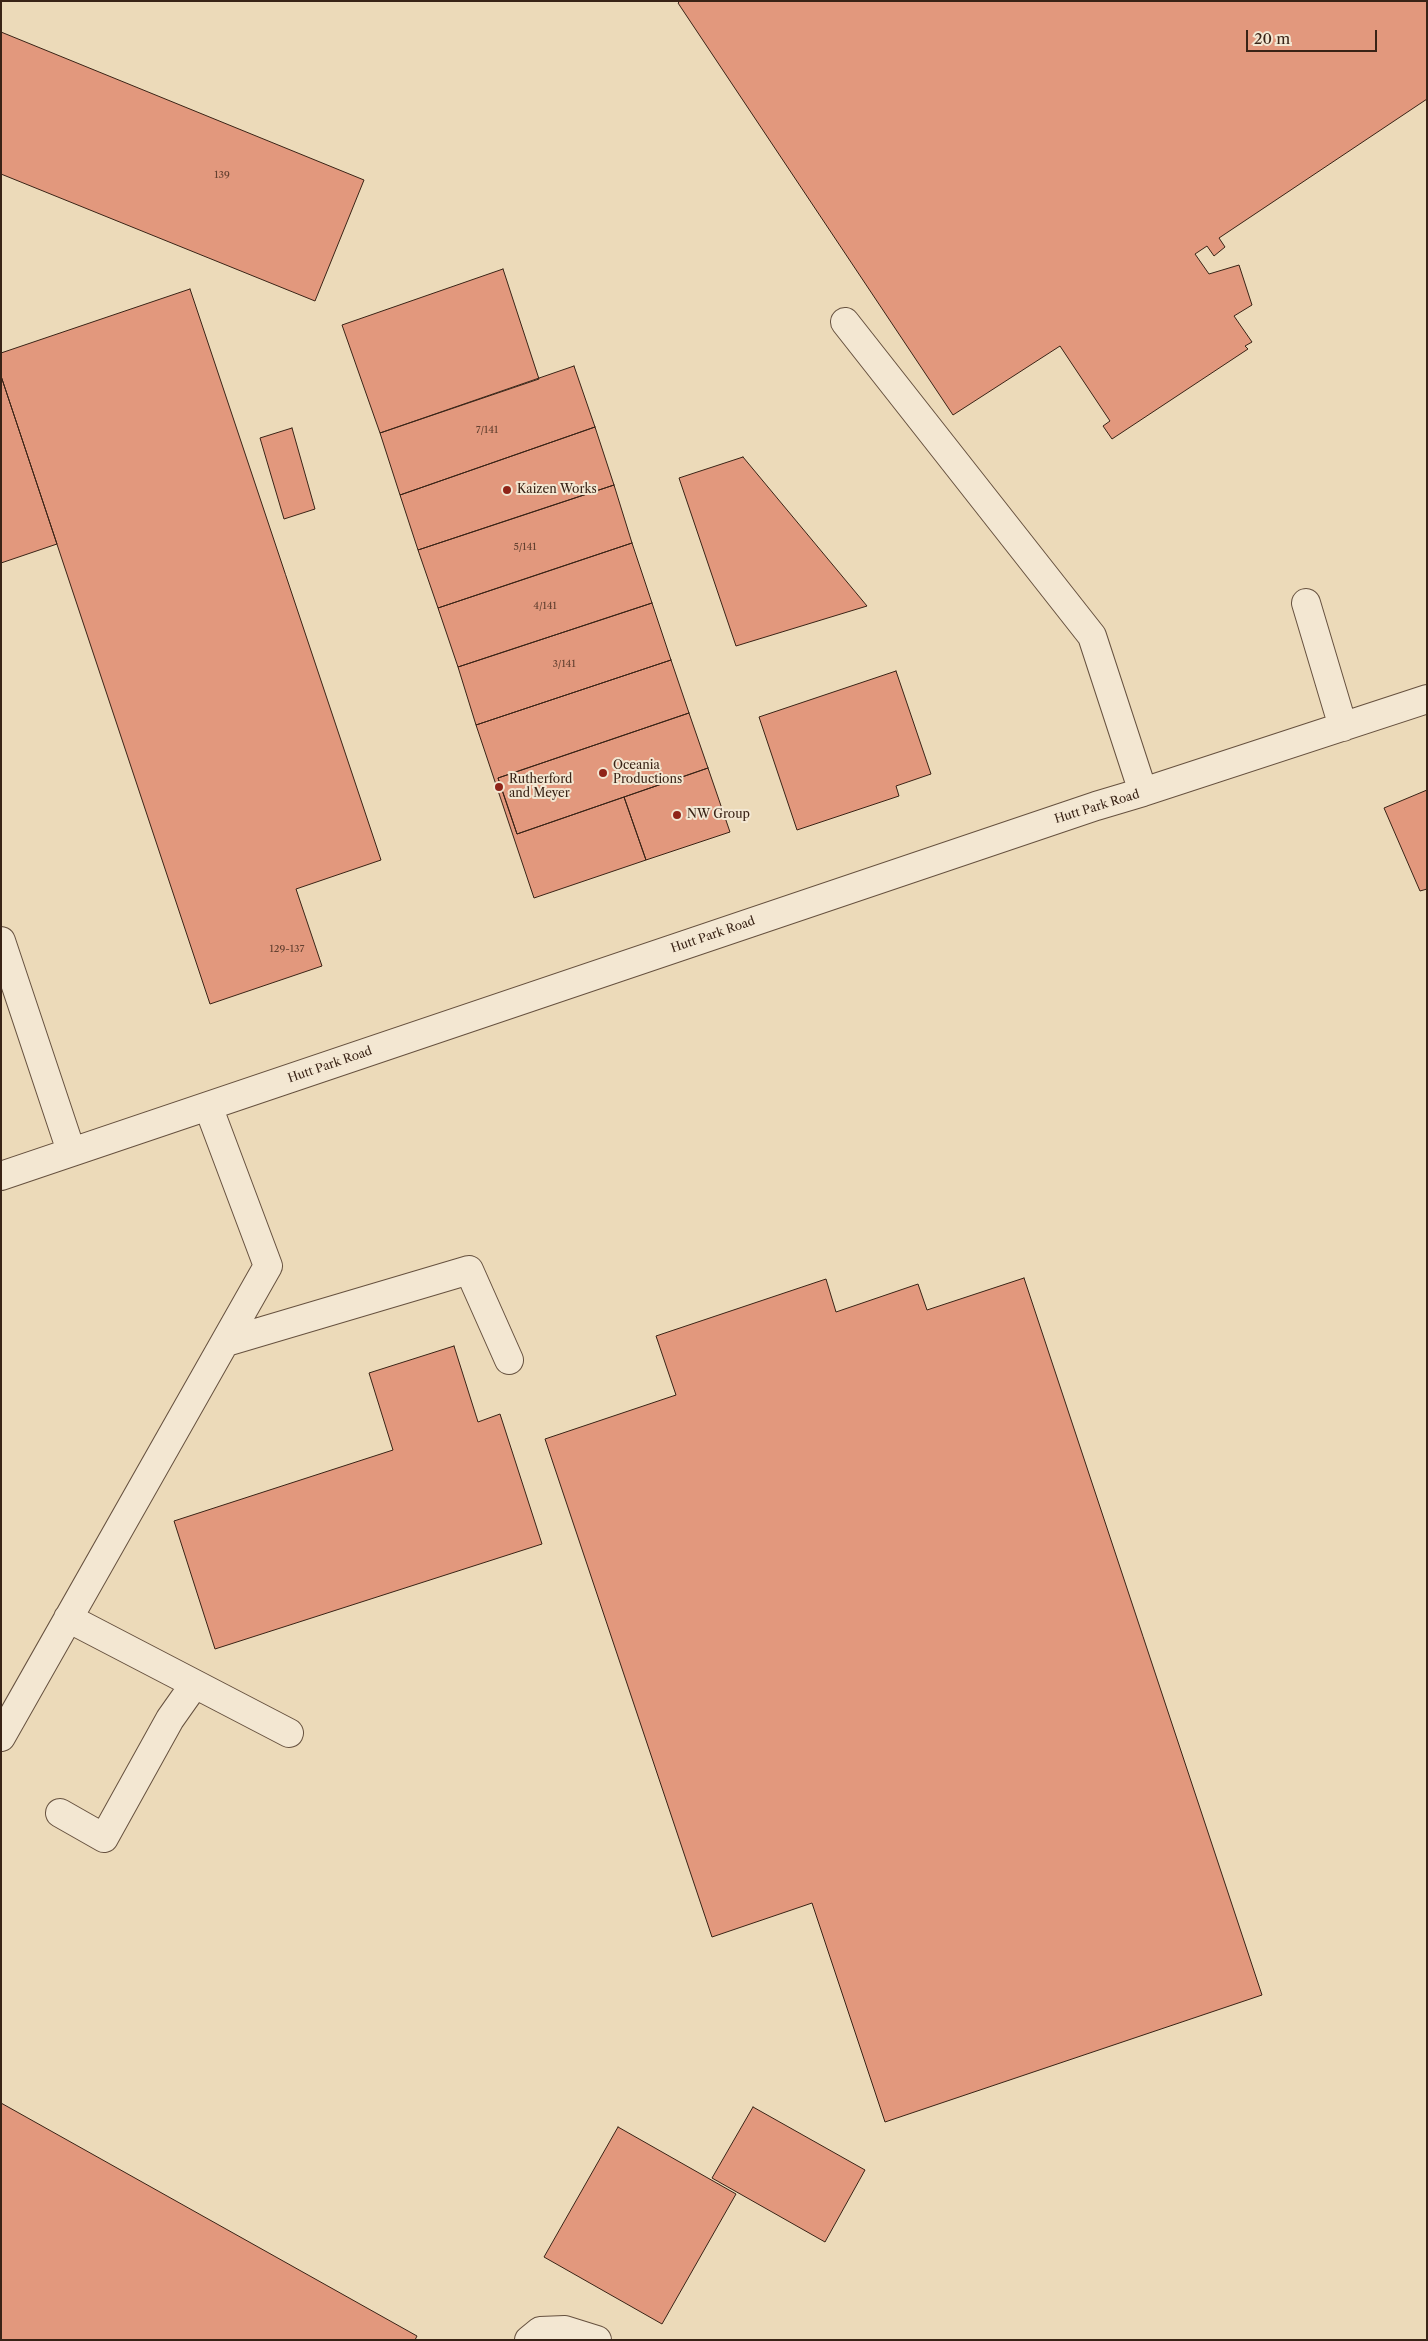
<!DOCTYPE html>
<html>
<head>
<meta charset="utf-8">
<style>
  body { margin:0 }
  #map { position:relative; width:1428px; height:2341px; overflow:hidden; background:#ecdab9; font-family:"Libre Caslon Text",serif }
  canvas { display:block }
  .frame { position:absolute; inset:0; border:2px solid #392316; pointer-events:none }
  .scale { position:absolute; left:1246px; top:30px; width:131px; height:22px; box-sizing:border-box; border:2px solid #392316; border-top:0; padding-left:6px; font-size:15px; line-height:18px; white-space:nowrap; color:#392316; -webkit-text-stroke:4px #f3e7d2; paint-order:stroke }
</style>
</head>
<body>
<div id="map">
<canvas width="1428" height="2341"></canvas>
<div class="frame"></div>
<div class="scale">20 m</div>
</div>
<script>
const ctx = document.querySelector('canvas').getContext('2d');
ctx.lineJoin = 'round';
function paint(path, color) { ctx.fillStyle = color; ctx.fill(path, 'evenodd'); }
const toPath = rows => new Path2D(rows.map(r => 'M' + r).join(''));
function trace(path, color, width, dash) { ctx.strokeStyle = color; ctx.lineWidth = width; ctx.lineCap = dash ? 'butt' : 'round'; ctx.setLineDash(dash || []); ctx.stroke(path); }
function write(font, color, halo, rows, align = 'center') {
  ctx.font = font + ' "Libre Caslon Text",serif'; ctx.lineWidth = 4; ctx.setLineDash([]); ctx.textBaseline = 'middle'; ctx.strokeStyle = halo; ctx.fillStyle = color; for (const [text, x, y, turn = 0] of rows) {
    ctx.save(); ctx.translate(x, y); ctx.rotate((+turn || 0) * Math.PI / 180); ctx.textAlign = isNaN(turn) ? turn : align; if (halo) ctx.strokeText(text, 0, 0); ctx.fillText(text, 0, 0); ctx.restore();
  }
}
const building = toPath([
  [680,1,1427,1,1427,99,1219,238,1225,247,1214,256,1207,246,1195,254,1209,274,1239,265,1252,305,1234,316,1252,342,1245,346,1248,349,1112,439,1103,426,1110,421,1060,346,953,415,678,3,680,1],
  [1,32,364,180,315,301,1,174,1,32],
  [503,269,539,379,380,433,342,325,503,269],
  [190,289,381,860,296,889,322,966,210,1004,1,376,1,353,190,289],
  [574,366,595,427,400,495,380,433,574,366],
  [1,376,57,544,1,563,1,376],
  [595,427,614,485,418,550,400,495,595,427],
  [292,428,315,509,284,519,260,438,292,428],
  [743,457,867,606,736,646,679,478,743,457],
  [614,485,632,543,438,608,418,550,614,485],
  [632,543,652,603,458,667,438,608,632,543],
  [652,603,671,660,476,725,458,667,652,603],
  [671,660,689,713,498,778,517,834,624,797,646,860,534,898,476,725,671,660],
  [896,671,931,774,896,786,899,796,797,830,759,717,896,671],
  [689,713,708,768,517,834,498,778,689,713],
  [708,768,730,832,646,860,624,797,708,768],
  [1427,790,1427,889,1420,891,1384,808,1427,790],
  [1024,1278,1262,1995,885,2122,812,1903,712,1937,545,1439,676,1395,656,1336,826,1279,836,1312,918,1284,927,1310,1024,1278],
  [454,1346,478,1422,500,1414,542,1544,215,1649,174,1521,393,1450,369,1373,454,1346],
  [1,2103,417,2336,415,2340,1,2340,1,2103],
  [753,2107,865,2170,825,2242,712,2178,753,2107],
  [618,2127,736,2194,662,2324,544,2257,618,2127]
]);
const minor = toPath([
  [845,322,1092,636,1143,792],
  [1306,603,1343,727],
  [1,941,71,1151],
  [1,1176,1096,806,1143,792,1427,699],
  [226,1342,469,1270,509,1360],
  [68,1618,289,1733],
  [1,1737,268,1266,208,1106],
  [60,1813,104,1838,170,1719,194,1685],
  [529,2340,540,2331,565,2330,597,2340]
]);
const markers = [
  [507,490,5,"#8f2418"],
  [603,773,5,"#8f2418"],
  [499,787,5,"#8f2418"],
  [677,815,5,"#8f2418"]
];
const numberNames = [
  ["139",222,175],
  ["7/141",487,430],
  ["5/141",525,547],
  ["4/141",545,606],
  ["3/141",564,664],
  ["129-137",287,949]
];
const poiNames = [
  ["Kaizen Works",517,490],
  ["Oceania",613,766],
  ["Productions",613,780],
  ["Rutherford",509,780],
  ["and Meyer",509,794],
  ["NW Group",687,815]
];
const streetNames = [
  ["Hutt Park Road",1097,807,-17],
  ["Hutt Park Road",713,935,-19],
  ["Hutt Park Road",330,1065,-19]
];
paint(building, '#e2987d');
trace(building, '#392316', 1);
trace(minor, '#66513f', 30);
trace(minor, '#f3e7d2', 28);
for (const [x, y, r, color] of markers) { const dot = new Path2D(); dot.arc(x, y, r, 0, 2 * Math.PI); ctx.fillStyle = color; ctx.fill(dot); trace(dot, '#f3e7d2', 2); }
write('10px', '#634030', null, numberNames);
write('12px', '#392316', '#f3e7d2', poiNames, 'left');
write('12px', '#392316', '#f3e7d2', streetNames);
</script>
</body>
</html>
